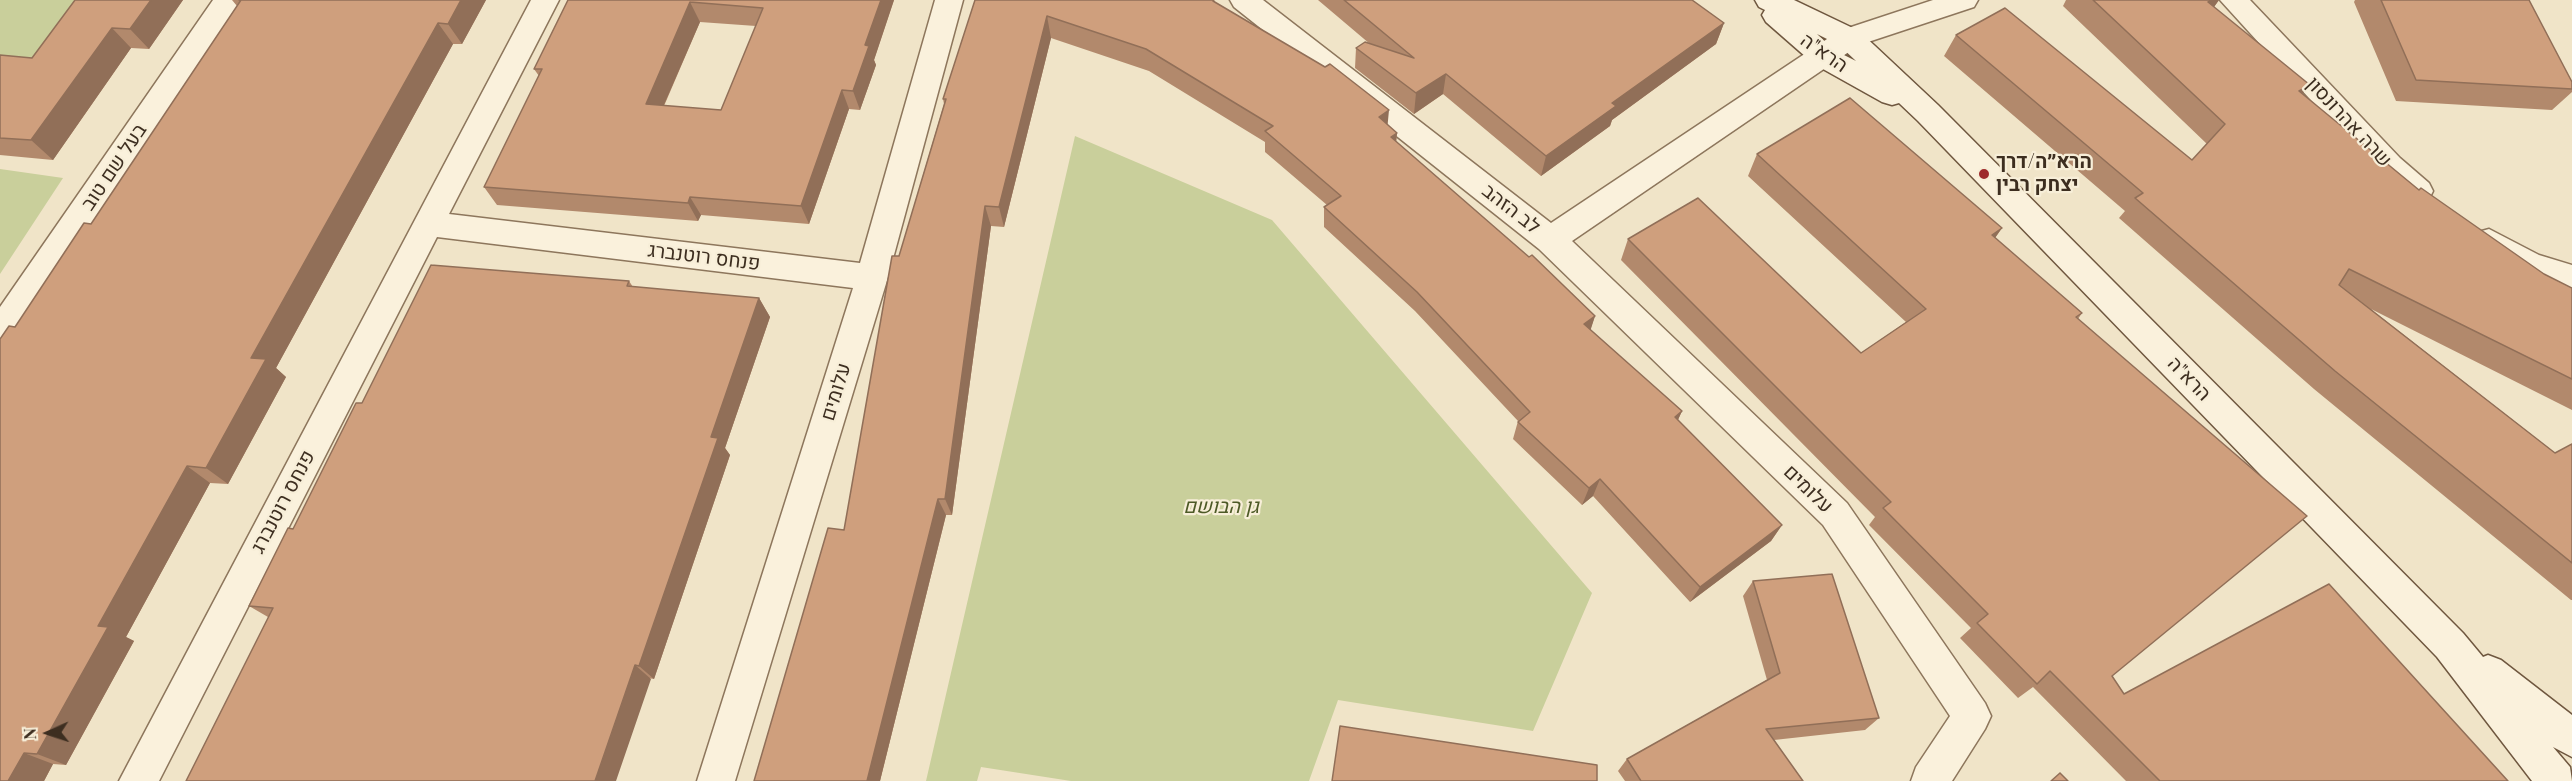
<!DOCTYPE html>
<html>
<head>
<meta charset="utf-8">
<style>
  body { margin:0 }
  #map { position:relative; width:2572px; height:781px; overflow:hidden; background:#f0e4c8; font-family:"Playfair Display",serif }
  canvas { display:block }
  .north { position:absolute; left:18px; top:703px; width:60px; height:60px; -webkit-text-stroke:4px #f7eed8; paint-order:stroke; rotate:267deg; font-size:16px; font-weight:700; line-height:24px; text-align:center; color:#3d2e20 }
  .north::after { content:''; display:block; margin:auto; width:21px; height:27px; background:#3d2e20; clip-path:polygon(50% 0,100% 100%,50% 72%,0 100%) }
</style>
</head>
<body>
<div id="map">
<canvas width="2572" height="781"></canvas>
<div class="north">N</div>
</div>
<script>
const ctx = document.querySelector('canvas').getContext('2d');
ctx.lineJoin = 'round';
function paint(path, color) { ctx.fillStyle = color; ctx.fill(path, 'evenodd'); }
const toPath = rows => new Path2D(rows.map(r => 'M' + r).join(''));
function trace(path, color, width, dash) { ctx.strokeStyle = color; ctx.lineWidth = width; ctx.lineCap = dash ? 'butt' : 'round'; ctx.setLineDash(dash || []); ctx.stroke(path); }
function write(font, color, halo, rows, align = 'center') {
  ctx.font = font + ' "Playfair Display",Heebo,serif'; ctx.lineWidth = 4.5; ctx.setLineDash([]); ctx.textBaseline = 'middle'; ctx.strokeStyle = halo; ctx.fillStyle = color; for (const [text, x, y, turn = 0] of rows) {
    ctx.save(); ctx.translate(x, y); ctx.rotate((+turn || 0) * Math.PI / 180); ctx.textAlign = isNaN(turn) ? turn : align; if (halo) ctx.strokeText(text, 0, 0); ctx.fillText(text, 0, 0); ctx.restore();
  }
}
const green = toPath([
  [0,0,79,0,31,67,0,65],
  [1075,136,1272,220,1592,593,1533,731,1338,700,1309,781,1071,781,981,767,977,781,926,781],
  [0,169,63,178,0,274]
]);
const street = toPath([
  [213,0,242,0,11,343,0,346,0,307,213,0],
  [531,0,559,0,449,214,860,263,935,0,963,0,888,277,735,781,697,781,853,288,437,237,159,781,119,781,531,0],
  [1230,0,1263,0,1551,223,1839,31,1933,0,1978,0,1974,7,1859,45,1572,241,1847,503,1985,703,1991,716,1985,729,1952,781,1911,781,1916,767,1950,716,1823,525,1539,249,1234,7,1230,0],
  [2220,0,2250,0,2400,158,2429,183,2433,191,2429,199,2418,203,2407,199,2378,174,2220,0],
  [2489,229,2539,255,2572,265,2572,291,2518,273,2478,250,2474,241,2478,232,2489,229]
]);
const secondary = toPath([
  [1755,0,1794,0,1859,31,1938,105,2463,633,2483,657,2488,655,2501,660,2572,715,2572,757,2553,747,2570,767,2572,781,2532,781,2437,657,1918,121,1899,103,1892,105,1882,102,1814,64,1766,22,1762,15,1765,10,1759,7,1755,0],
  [1817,34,1839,45,1856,61,1834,50,1817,34]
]);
const wall = toPath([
  [75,0,183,0,149,49,131,48,53,160,0,155,0,55,32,58],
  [232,0,486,0,462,44,453,44,276,368,286,377,228,484,210,483,126,637,134,641,66,765,53,764,44,781,0,781,15,327,91,224,237,6],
  [568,0,894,0,874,60,876,65,860,110,849,109,809,224,701,215,698,221,497,205,484,187,539,76,534,69],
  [700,22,756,26,721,110,664,106],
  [975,0,1219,4,1397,133,1396,142,1595,316,1590,330,1682,411,1678,420,1782,525,1771,541,1690,602,1593,496,1582,505,1513,439,1518,421,1415,311,1324,227,1324,207,1327,205,1265,152,1265,142,1149,71,1051,38,1004,227,991,226,952,515,946,515,880,781,754,781,844,530,899,256,944,104,943,99],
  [1318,0,1692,0,1724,23,1716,44,1612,120,1610,126,1541,176,1443,94,1414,114,1355,68,1356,48,1370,44],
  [2066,0,2219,0,2214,7,2302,94,2419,190,2544,274,2572,288,2572,410,2371,309,2555,453,2572,444,2572,600,2571,600,2314,389,2119,218,2125,211,1944,56,1956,35,2192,160,2207,144,2063,6],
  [2355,0,2529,0,2572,82,2572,92,2552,110,2396,101,2354,2],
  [1757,154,2002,228,1995,238,2082,313,2078,319,2112,676,2124,694,2508,781,2126,781,2033,687,2018,698,1960,638,1971,628,1869,525,1875,517,1621,260,1628,239,1861,353,1906,322,1748,176],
  [629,281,633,287,759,298,770,317,725,448,730,455,654,679,268,617,249,606,293,529],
  [1753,581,1879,718,1865,730,1774,740,1803,781,1625,781,1618,771,1627,759,1767,680,1743,596]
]);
const shadedWall = toPath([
  [151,0,183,0,149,49,130,29],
  [461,0,486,0,462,44,448,24],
  [881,0,894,0,874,60,876,65,860,110,853,91,865,45],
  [2213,0,2219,0,2206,18,2208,2],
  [690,2,700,22,656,123,646,104],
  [1047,16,1051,38,1004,227,999,207],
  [438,23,453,44,276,368,286,377,228,484,206,468,251,358],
  [1724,23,1716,44,1612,120,1610,126,1541,176,1546,156,1612,103],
  [112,28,131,48,53,160,31,140],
  [1446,74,1443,94,1414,114,1416,93],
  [2310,85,2292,106,2299,91],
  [842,90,849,109,809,224,801,206],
  [1389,110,1387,131,1379,117],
  [1397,133,1395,153,1391,137],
  [690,197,701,215,698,221,688,203],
  [985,206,991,226,952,515,945,499],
  [2002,228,1987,249,1992,235],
  [759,298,770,317,725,448,730,455,654,679,639,666,711,437],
  [1595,316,1589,335,1584,324],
  [1682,411,1674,428,1675,417],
  [187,466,210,483,126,637,134,641,66,765,37,754,98,626],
  [1600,479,1593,496,1582,505,1589,488],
  [938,499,946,515,880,781,867,781],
  [1782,525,1771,541,1690,602,1700,587],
  [635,665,651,679,616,781,595,781],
  [24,753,53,764,44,781,8,781]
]);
const building = toPath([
  [75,0,151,0,130,29,112,28,31,140,0,138,0,55,32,58,75,0],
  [239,0,461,0,448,24,438,23,251,358,266,359,206,468,187,466,98,626,108,627,37,754,24,753,8,781,0,781,0,339,9,326,15,327,84,223,91,224,241,0,239,0],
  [568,0,881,0,865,45,869,46,853,91,842,90,801,206,690,197,688,203,484,187,542,69,534,69,568,0],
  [690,2,763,8,721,110,646,104,690,2],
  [975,0,1214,0,1213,1,1325,67,1330,64,1389,110,1379,117,1397,133,1391,137,1529,257,1532,255,1595,316,1584,324,1682,411,1675,417,1782,525,1700,587,1600,479,1589,488,1518,422,1530,412,1417,292,1324,207,1341,196,1265,131,1273,126,1146,49,1047,16,999,207,985,206,945,499,938,499,867,781,754,781,828,528,844,530,892,256,899,256,946,99,943,99,975,0],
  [1344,0,1692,0,1724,23,1612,103,1616,106,1546,156,1446,74,1416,93,1356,48,1365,42,1414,58,1344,0],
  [2093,0,2213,0,2208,2,2310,85,2299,91,2419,190,2421,188,2544,274,2572,288,2572,379,2349,269,2339,285,2555,453,2572,444,2572,563,2335,371,2135,198,2143,193,1956,35,2005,8,2192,160,2225,124,2093,0],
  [2381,0,2529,0,2572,82,2572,89,2416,80,2381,0],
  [1850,98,2002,228,1992,235,2082,313,2076,317,2307,516,2112,676,2124,694,2329,584,2508,781,2160,781,2050,671,2037,684,1977,623,1988,614,1883,508,1891,502,1628,239,1698,198,1861,353,1926,309,1757,154,1850,98],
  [431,265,629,281,627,286,759,298,711,437,718,438,639,666,635,665,595,781,186,781,273,608,249,606,288,528,293,529,356,403,362,403,431,265],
  [1832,574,1879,718,1766,729,1803,781,1641,781,1627,759,1780,673,1753,581,1832,574],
  [1340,726,1597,765,1597,781,1332,781,1340,726],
  [2060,773,2068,781,2051,781,2060,773]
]);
const markers = [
  [1984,174,6,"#9e2a2b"]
];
const streetNames = [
  ["הרא\"ה",1824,53,35],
  ["שרה אהרונסון",2349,122,47],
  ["בעל שם טוב",114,167,-56],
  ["לב הזהב",1511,209,38],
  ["פנחס רוטנברג",704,257,7],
  ["הרא\"ה",2189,379,46],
  ["עלומים",836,392,-73],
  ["עלומים",1808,489,44],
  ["פנחס רוטנברג",283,502,-62]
];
const poiNames = [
  ["הרא״ה/דרך",1996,162],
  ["יצחק רבין",1996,185]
];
const parkNames = [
  ["גן הבושם",1221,507]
];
paint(green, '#c9cf9b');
trace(street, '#8d765c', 3);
trace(secondary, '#6f573f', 3);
paint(street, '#faf1dc');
paint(secondary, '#faf1dc');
paint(wall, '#b2896c');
paint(shadedWall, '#916f58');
paint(building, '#cf9f7d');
trace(building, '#916f58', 1.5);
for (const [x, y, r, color] of markers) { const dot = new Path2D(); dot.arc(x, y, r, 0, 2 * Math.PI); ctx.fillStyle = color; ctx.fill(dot); trace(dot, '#f7eed8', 2); }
write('20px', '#3d2e20', '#f7eed8', streetNames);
write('bold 20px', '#3d2e20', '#f7eed8', poiNames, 'left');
write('italic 20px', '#4d5a26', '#f7eed8', parkNames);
</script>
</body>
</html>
